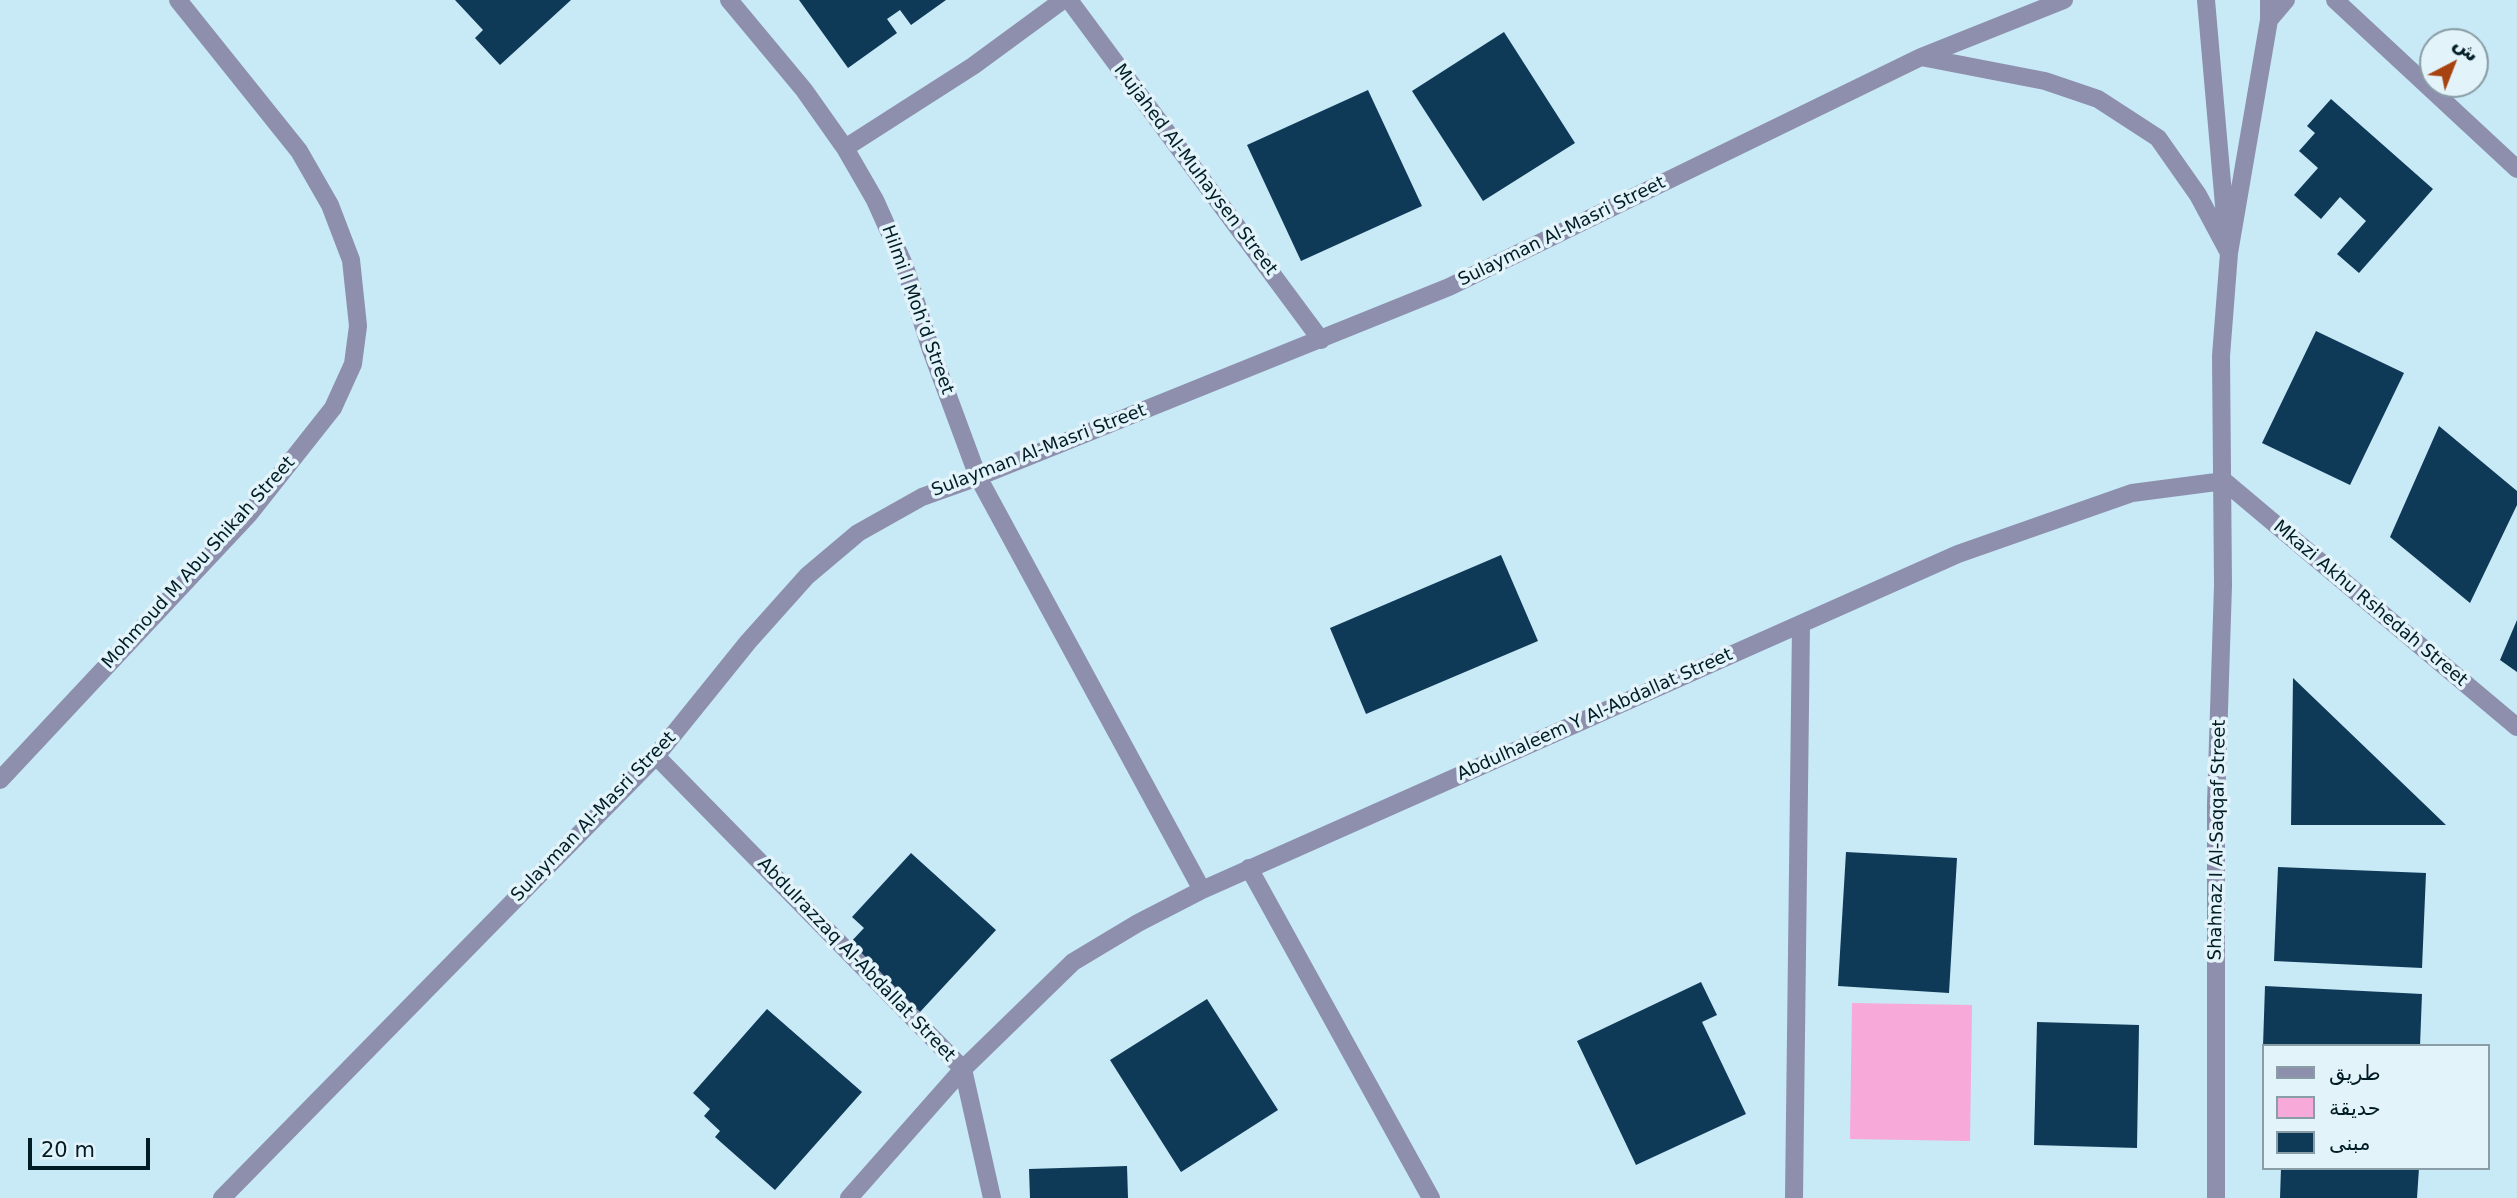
<!DOCTYPE html>
<html>
<head>
<meta charset="utf-8">
<style>
  body { margin:0 }
  #map { position:relative; width:2517px; height:1198px; overflow:hidden; background:#c8e9f6; font-family:"DejaVu Sans","Noto Sans Arabic",sans-serif }
  canvas { display:block }
  .legend { position:absolute; left:2262px; top:1044px; width:228px; height:126px; box-sizing:border-box; background:#e3f3fa; border:2px solid #889da5; margin:0; padding:9px 12px; list-style:none; font-size:21px; color:#001c25 }
  .legend li { display:flex; align-items:center; gap:14px; height:35px }
  .legend b { width:35px; border:2px solid #889da5 }
  .north { position:absolute; left:2419px; top:28px; width:70px; height:70px; box-sizing:border-box; background:#e3f3fa; border:2px solid #889da5; border-radius:50%; rotate:42deg; font-size:19px; font-weight:700; line-height:28px; text-align:center; color:#001c25 }
  .north::after { content:''; display:block; margin:auto; width:24px; height:32px; background:#a74311; clip-path:polygon(50% 0,100% 100%,50% 72%,0 100%) }
  .scale { position:absolute; left:28px; top:1138px; width:122px; height:32px; box-sizing:border-box; border:4px solid #001c25; border-top:0; padding-left:9px; font-size:21px; line-height:24px; white-space:nowrap; color:#001c25; -webkit-text-stroke:5px #e3f3fa; paint-order:stroke }
</style>
</head>
<body>
<div id="map">
<canvas width="2517" height="1198"></canvas>
<ul class="legend">
<li><b style="height:9px;background:#8d8fad"></b>طريق</li>
<li><b style="height:19px;background:#f7a9d9"></b>حديقة</li>
<li><b style="height:19px;background:#0e3a58"></b>مبنى</li>
</ul>
<div class="north">ش</div>
<div class="scale">20 m</div>
</div>
<script>
const ctx = document.querySelector('canvas').getContext('2d');
ctx.lineJoin = 'round';
function paint(path, color) { ctx.fillStyle = color; ctx.fill(path, 'evenodd'); }
const toPath = rows => new Path2D(rows.map(r => 'M' + r).join(''));
function trace(path, color, width, dash) { ctx.strokeStyle = color; ctx.lineWidth = width; ctx.lineCap = dash ? 'butt' : 'round'; ctx.setLineDash(dash || []); ctx.stroke(path); }
function write(font, color, halo, rows, align = 'center') {
  ctx.font = font + ' "DejaVu Sans",sans-serif'; ctx.lineWidth = 7; ctx.setLineDash([]); ctx.textBaseline = 'middle'; ctx.strokeStyle = halo; ctx.fillStyle = color; for (const [text, x, y, turn = 0] of rows) {
    ctx.save(); ctx.translate(x, y); ctx.rotate((+turn || 0) * Math.PI / 180); ctx.textAlign = isNaN(turn) ? turn : align; if (halo) ctx.strokeText(text, 0, 0); ctx.fillText(text, 0, 0); ctx.restore();
  }
}
const green = toPath([
  [1852,1003,1972,1005,1970,1141,1850,1139]
]);
const building = toPath([
  [455,0,571,0,500,65,475,38,483,30],
  [799,0,946,0,911,25,900,10,887,19,897,33,848,68],
  [1504,32,1575,143,1483,201,1412,91],
  [1368,90,1422,206,1301,261,1247,145],
  [2331,99,2433,189,2359,273,2337,254,2366,221,2340,197,2321,219,2294,195,2318,168,2299,151,2315,133,2307,126],
  [2316,331,2404,373,2350,485,2262,443],
  [2439,426,2517,491,2517,505,2470,603,2390,537],
  [1501,555,1538,641,1366,714,1330,628],
  [2517,620,2517,672,2500,660],
  [2293,678,2446,825,2291,825],
  [1846,852,1957,858,1949,993,1838,986],
  [911,853,996,930,920,1012,847,946,864,928,852,917],
  [2278,867,2426,873,2422,968,2274,961],
  [1701,982,1717,1015,1702,1022,1746,1114,1636,1165,1577,1041],
  [2265,986,2422,994,2420,1046,2263,1046],
  [1207,999,1278,1110,1181,1172,1110,1060],
  [767,1009,862,1092,775,1190,715,1137,720,1131,704,1116,710,1109,693,1093],
  [2037,1022,2139,1025,2137,1148,2034,1145],
  [1127,1166,1128,1198,1030,1198,1029,1169],
  [2281,1168,2419,1168,2417,1198,2280,1198]
]);
const minor = toPath([
  [729,0,804,90,845,148,875,200,905,267,931,350,978,477,1202,890],
  [1069,0,1321,340],
  [2206,0,2226,228],
  [2335,0,2517,169],
  [2269,20,2286,0],
  [1921,57,2045,81,2098,99,2158,138,2198,195,2229,253],
  [845,148,973,66,1063,0],
  [2224,481,2517,727],
  [656,756,963,1069,992,1198],
  [0,780,250,513,333,408,353,364,358,326,351,260,330,205,299,151,178,0],
  [1249,868,1431,1198],
  [222,1198,656,756,748,642,807,576,858,533,922,497,978,477,1449,287,1921,57,2064,0],
  [849,1198,963,1069,1073,962,1138,923,1202,890,1958,554,2132,493,2224,481],
  [1794,1198,1801,625],
  [2216,1198,2216,804,2223,585,2221,356,2229,253,2269,20,2269,0]
]);
const streetNames = [
  ["Mujahed Al-Muhaysen Street",1195,170,53],
  ["Sulayman Al-Masri Street",1562,232,-26],
  ["Hilmi I Moh’d Street",917,310,70],
  ["Sulayman Al-Masri Street",1039,451,-21],
  ["Mohmoud M Abu Shikah Street",199,563,-48],
  ["Mkazi Akhu Rshedah Street",2370,604,40],
  ["Abdulhaleem Y Al-Abdallat Street",1595,715,-24],
  ["Sulayman Al-Masri Street",594,817,-46],
  ["Shahnaz I Al-Saqqaf Street",2218,840,-89],
  ["Abdulrazzaq Al-Abdallat Street",856,960,46]
];
paint(green, '#f7a9d9');
paint(building, '#0e3a58');
trace(minor, '#8d8fad', 18);
write('18px', '#001c25', '#e3f3fa', streetNames);
</script>
</body>
</html>
